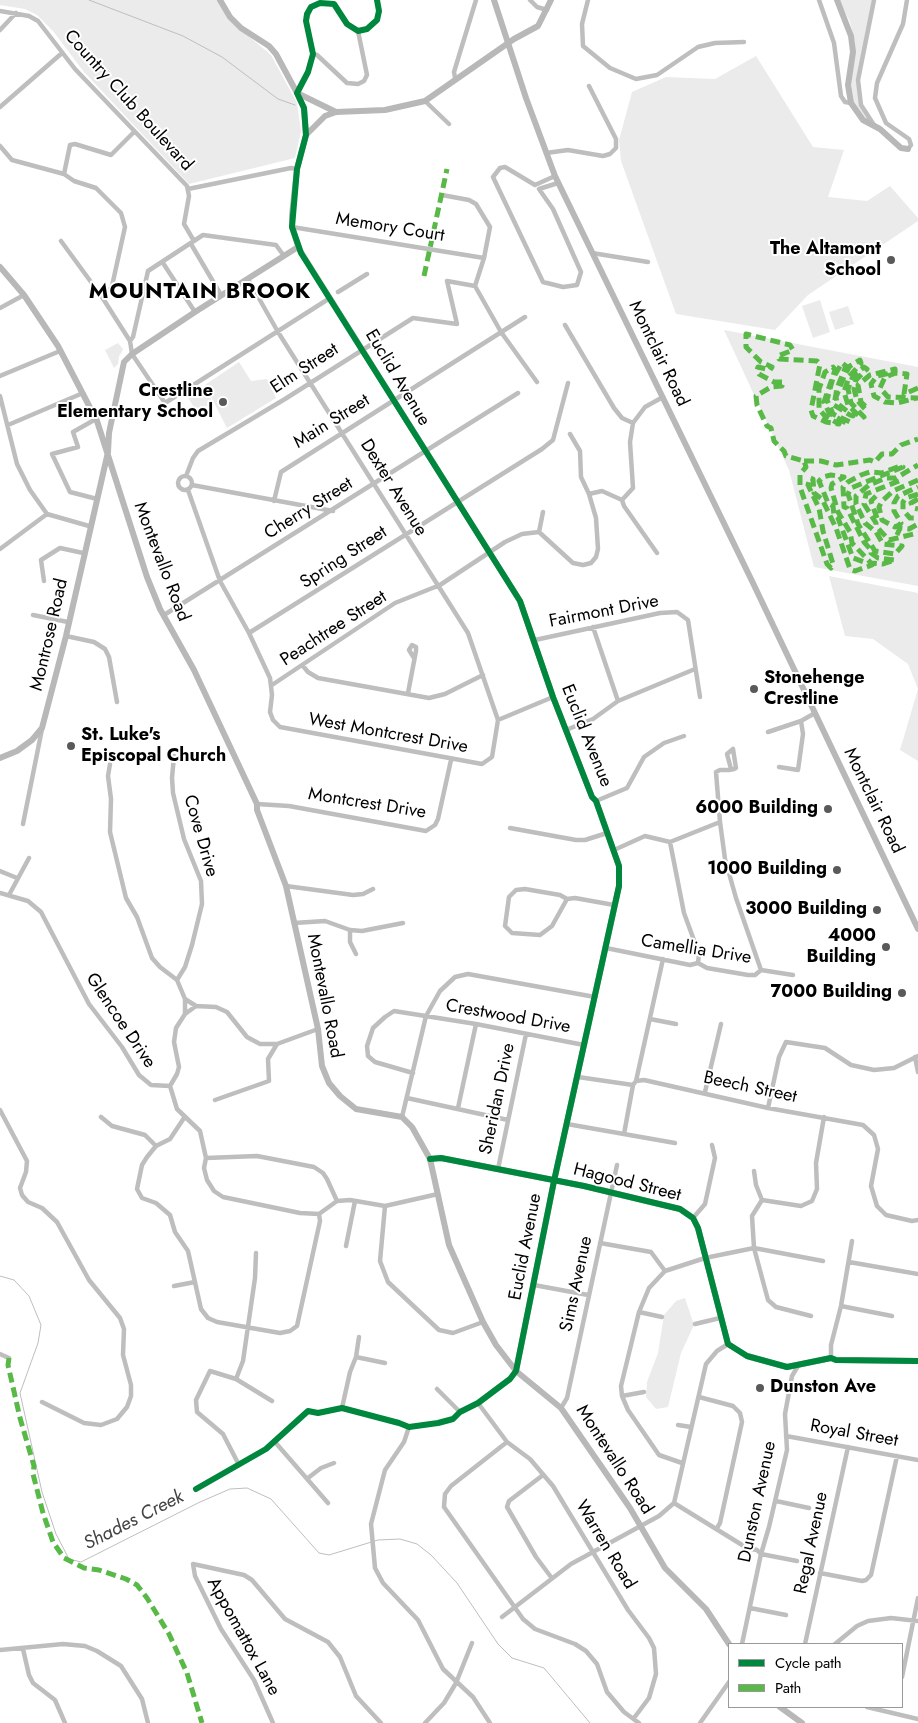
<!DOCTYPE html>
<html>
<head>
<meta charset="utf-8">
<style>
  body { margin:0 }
  #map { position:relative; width:918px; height:1723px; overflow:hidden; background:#fff; font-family:Jost,sans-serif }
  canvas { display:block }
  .legend { position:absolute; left:728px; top:1643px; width:175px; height:65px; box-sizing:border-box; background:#fff; border:1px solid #999; margin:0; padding:6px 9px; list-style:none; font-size:15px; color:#000 }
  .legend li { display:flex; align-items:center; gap:10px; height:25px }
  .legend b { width:25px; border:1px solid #999 }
</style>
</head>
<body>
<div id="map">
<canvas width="918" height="1723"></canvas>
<ul class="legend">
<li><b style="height:6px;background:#00873e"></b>Cycle path</li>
<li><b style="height:6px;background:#58b947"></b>Path</li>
</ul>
</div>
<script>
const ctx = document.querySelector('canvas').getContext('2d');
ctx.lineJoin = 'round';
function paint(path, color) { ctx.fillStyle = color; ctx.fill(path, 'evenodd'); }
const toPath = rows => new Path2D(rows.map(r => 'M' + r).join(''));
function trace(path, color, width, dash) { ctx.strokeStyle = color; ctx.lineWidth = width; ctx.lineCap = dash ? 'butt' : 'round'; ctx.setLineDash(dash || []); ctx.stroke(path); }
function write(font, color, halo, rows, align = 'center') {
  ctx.font = font + ' Jost,sans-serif'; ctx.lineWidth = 4; ctx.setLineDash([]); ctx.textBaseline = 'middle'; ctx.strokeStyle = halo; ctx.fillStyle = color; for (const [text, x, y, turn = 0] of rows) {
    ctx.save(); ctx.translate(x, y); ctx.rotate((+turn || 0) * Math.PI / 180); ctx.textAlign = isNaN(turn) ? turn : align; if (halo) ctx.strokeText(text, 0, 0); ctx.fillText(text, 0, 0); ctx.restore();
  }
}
const green = toPath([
  [0,0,218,0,240,29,271,55,297,103,301,131,295,158,189,184,84,72,53,31,37,15,25,9,0,5],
  [839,0,872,0,863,46,858,99,870,121,864,118,853,102,850,84,855,42,850,22],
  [756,56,813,147,844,150,828,197,867,201,890,186,918,218,918,221,808,295,775,330,676,314,621,161,619,140,632,92,666,77,715,79],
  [820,300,830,332,813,338,802,306],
  [848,306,854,324,835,330,829,312],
  [724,330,918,367,918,586,814,567,789,470],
  [118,343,123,349,122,352,119,356,118,364,114,368,105,350],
  [239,362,251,381,267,379,276,398,227,428,205,385],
  [203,387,213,402,197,412,187,396],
  [180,406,190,408,189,416,184,418,174,417,174,412],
  [829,576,918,593,918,761,900,750,918,689,908,664,873,639,845,636],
  [685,1298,694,1325,681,1353,668,1407,656,1409,646,1397,647,1382,658,1353,664,1315,676,1301]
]);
const stream = toPath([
  [89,0,183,36,222,57,278,99,295,105],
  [0,1276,14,1280,29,1296,41,1325,38,1343,20,1393,42,1492,56,1534,69,1559,81,1562,200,1502,230,1489,247,1488,271,1499,319,1553,329,1555,378,1540,400,1539,417,1544,431,1555,457,1583,498,1644,512,1658,544,1668,590,1723]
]);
const street = toPath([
  [530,0,537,7,547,10],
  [588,0,582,24,583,46,610,68,636,79,657,75,698,47,715,43,744,42],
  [819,0,834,43,841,96,845,102,851,103],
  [874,0,858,80,861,105,874,125],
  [907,0,903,24,877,83,875,98,886,123,909,139,911,145,908,149],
  [0,11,29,16,38,21,75,69,187,186,189,196,184,224,194,241],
  [0,30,16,13],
  [313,54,317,55,347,83,358,84,364,81,367,75,358,31],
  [455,78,454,72,476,0],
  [297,93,308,72,313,54,306,21,311,7,320,3,334,4,347,24,358,31,367,29,377,20,379,11,377,0],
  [425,101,449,124],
  [0,107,62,53],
  [0,146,12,160,64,174,74,181,96,188,121,213,125,227,112,286,107,294,102,297],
  [546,153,568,150,603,156,610,154,616,148,616,139,589,86],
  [64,174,70,145,75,144,111,155,134,132],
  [555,176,535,185,505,167,500,168,493,177,543,282,563,287,577,285,581,272,553,209,539,189,558,183],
  [188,189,291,168,297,169],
  [442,195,469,200,476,204,490,227,484,258,475,286,501,332,537,382],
  [292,227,484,258],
  [61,241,102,297,130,341,132,354,165,403,330,298],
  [191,244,221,295],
  [592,253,648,262],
  [163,263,195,312],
  [248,279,278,332,468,633,498,720],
  [338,292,367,274],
  [0,308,24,295],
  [565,325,614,408,622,418,633,423],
  [130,341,133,337,148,271,203,235,276,245,284,256],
  [0,376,60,351],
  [0,396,17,464,30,490,47,514],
  [96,419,73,432,78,447,52,454,70,492,97,499],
  [8,425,83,393],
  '178 483a7 7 0 1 1 14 0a7 7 0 1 1-14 0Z',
  [186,476,193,458,198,451,285,399,413,318,457,324,447,281,475,286],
  [192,485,333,511],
  [188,490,220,581,249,633,270,678,272,695,270,712,273,720,280,727,482,764,492,757,498,720,553,697],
  [589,494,602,491,622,500,624,506,657,553],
  [622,500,633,488,630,442,633,423,645,407,663,397],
  [274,501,281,472,525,317],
  [47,514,89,526],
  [539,532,543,512],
  [0,549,47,514],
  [44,581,41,560,60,548,83,553],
  [33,615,68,622],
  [164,615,518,393],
  [593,627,618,701],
  [249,633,542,449,553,440,568,383],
  [66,636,94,642,105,649,109,657,117,702],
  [535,640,660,613,677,612,688,620,700,697],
  [303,666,308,672,318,678,429,698,445,694,483,675],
  [272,685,395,603,440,585,505,542,522,534,539,532,573,563,583,565,591,563,596,557,598,549,596,518,589,494,581,477,580,451,570,434],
  [408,693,416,651,416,647,412,645,409,650,414,658],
  [566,730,593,719,618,701,695,669],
  [768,732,801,721],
  [174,756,172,778,173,793,184,839,201,881,202,904,192,945,185,967,177,980],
  [110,764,108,776,111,799,110,832,126,898,137,917,152,958,160,967,177,980,185,999,185,1014],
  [779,767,798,770,803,734,801,721,815,713],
  [731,769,727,754,733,749,736,768,734,769,729,770,720,770,716,772,720,822,725,859,736,898,761,970],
  [596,801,627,788,644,757,664,743,684,736],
  [257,804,289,806,426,831,435,825,438,819,451,760],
  [23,824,42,729],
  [510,828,576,840,585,840,607,833],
  [670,842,684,913,699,954,698,963],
  [614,850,645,836,670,842,720,822],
  [0,871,17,878],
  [286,886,353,895,363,894,373,889],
  [0,893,28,901,41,912,89,1004,122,1047,139,1075,151,1085,170,1086,177,1074,179,1067,174,1042,176,1028,185,1014,196,1006],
  [9,895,29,858],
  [567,899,552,926,540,935,512,933,505,926,509,897,516,890,525,889,560,895,567,899,575,898,614,905],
  [294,923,325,921,350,930,362,931,403,923],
  [350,930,350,942,356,954],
  [606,948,690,965,698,963,707,968,748,975,755,975,761,970,793,975],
  [185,999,196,1006,216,1007,227,1012,247,1037,260,1044,277,1044,318,1029],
  [650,1019,676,1024],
  [915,1057,918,1072],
  [413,1073,375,1062,368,1056,367,1046,373,1028,385,1017,394,1011,476,1024,584,1045],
  [578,1077,633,1085],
  [636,1081,644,1080,768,1108,863,1125,874,1135,878,1149,871,1186,877,1206,886,1215,912,1221,918,1220],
  [170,1086,177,1109,200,1131,206,1158,204,1168,207,1180,214,1191,223,1197,300,1213,319,1214,337,1201,350,1200,385,1206,438,1194],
  [705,1092,721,1024],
  [407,1098,508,1120],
  [215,1100,269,1081,268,1059,277,1044],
  [458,1108,476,1024],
  [768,1108,779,1057,786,1042,825,1048,851,1065,874,1070,894,1068,918,1056],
  [0,1110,27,1161,26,1172,20,1188,22,1195,28,1202,42,1208,57,1222,89,1280,120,1318,124,1329,123,1355,131,1385,131,1396,127,1407,117,1419,101,1425,84,1423,42,1402],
  [101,1117,112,1126,145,1135,156,1146],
  [402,1117,426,1016,440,991,455,977,468,974,595,997],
  [184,1118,170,1139,156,1146,147,1157,142,1165,137,1189,142,1198,156,1203,170,1215,175,1232,188,1251,201,1309,208,1318,217,1322,280,1333,290,1331,297,1326,320,1221,319,1214],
  [567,1124,675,1143],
  [624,1134,633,1085,636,1081,663,959],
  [206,1158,257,1156,314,1167,323,1173,327,1179,337,1201],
  [498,1169,526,1034],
  [754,1171,756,1185,762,1200],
  [385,1206,380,1261,388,1282,439,1330,453,1333,483,1322],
  [693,1218,705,1204,715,1158,712,1145],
  [600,1243,651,1252,665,1271],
  [346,1246,355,1201],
  [849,1262,918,1274],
  [534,1285,588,1295],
  [174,1286,195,1282],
  [841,1306,892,1316],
  [639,1312,662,1317],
  [811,1316,776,1307,768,1300,754,1248,752,1216,762,1200,801,1206,812,1201,817,1189,816,1163,824,1117],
  [695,1324,720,1318],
  [0,1354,9,1358],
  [356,1357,385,1363],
  [831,1358,831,1345,841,1306,852,1241],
  [236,1379,243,1361,255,1278,256,1253],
  [437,1389,460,1412],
  [622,1396,644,1392],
  [699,1397,733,1406,740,1413,742,1422,720,1523,717,1528],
  [478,1403,507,1442,530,1459,553,1486,628,1610,649,1638,654,1648,656,1674,649,1698,634,1718],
  [342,1408,350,1372,356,1357,359,1337],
  [561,1408,567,1398,617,1165],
  [678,1425,691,1427],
  [409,1427,404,1442,385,1470,371,1524,375,1568,383,1583,418,1620,443,1669,473,1697,490,1723],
  [786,1436,918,1460],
  [275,1442,328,1503],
  [507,1442,451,1486,445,1494,444,1507,523,1619,535,1629,575,1644,586,1651,597,1664,607,1692,624,1712,639,1723],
  [682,1463,659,1455,628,1410,622,1396,621,1386,639,1312,649,1288,665,1271,705,1258,754,1248,823,1261],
  [239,1465,223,1434,197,1412,196,1400,210,1371,236,1379,272,1401],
  [543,1475,509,1501,507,1507,536,1557,551,1577],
  [308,1478,321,1468,334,1463],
  [196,1489,266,1449,308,1411,318,1413,342,1408,399,1423,409,1427,438,1423,453,1419,460,1412,478,1403,510,1379,516,1371],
  [776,1501,809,1508],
  [674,1503,747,1548,757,1550,761,1554,797,1561],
  [820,1573,862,1581,866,1580,871,1575,897,1456],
  [750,1608,786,1615],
  [502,1617,571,1564,659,1516,674,1503,706,1364,717,1351,728,1344],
  [742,1644,761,1554,769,1527,787,1450,785,1414,792,1376,798,1366],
  [805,1644,848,1447],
  [835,1644,857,1626,868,1621,891,1618,918,1621],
  [23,1649,29,1675,33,1683,55,1700,65,1723],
  [0,1650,63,1644,85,1646,97,1651,121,1666,142,1699,148,1723],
  [902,1677,918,1598],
  [867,1707,918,1719],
  [273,1723,254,1680,221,1629,195,1576,193,1564,244,1575,252,1580,285,1619,328,1642,340,1657,356,1696,381,1723],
  [425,1723,444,1703,456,1683,472,1643],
  [700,1723,729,1682]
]);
const secondary = toPath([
  [220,0,230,17,241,28,269,46,276,54,297,93,336,112],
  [494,0,526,98,555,176,752,581,918,929],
  [837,0,851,36,853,52,848,85,851,103,863,120,880,129,901,148,908,149],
  [297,93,304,108,306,135,297,169,292,215,292,227,299,249,520,601,553,697,592,797,596,801,619,866,619,886,554,1181,516,1371],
  [306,135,325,116,336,112,385,110,425,101,514,39,538,26,551,0],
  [0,267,24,295,58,346,97,421,147,577,160,609,194,670,257,804,257,810,286,886,318,1029,322,1066,329,1083,340,1096,356,1109,402,1117,412,1127,430,1159,449,1245,483,1322,496,1345,516,1371,561,1408,630,1508,665,1568,706,1609,729,1644],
  [0,758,17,751,32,740,42,728,66,636,108,452,109,433,124,362,132,354,195,312,298,247],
  [430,1159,441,1158,584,1186,680,1209,693,1218,698,1228,728,1344,747,1356,787,1367,831,1358,836,1360,918,1361],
  [780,1707,802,1723]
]);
const quiet = toPath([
  [424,276,447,169],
  [918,388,904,394,907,374,896,373,885,377,880,388,888,397,917,398,897,403,885,402,874,396,871,384,877,376,895,372,895,369,870,375,858,385,861,402,867,408,865,409,857,400,854,389,856,380,867,369,864,367,853,376,848,389,851,403,864,417,861,418,848,405,844,392,849,377,861,363,860,360,850,366,845,374,836,397,837,403,853,416,850,415,834,405,837,388,846,366,842,363,833,378,827,400,833,414,850,422,846,423,829,413,824,402,835,370,833,367,825,372,819,389,819,409,825,416,839,424,826,422,813,416,811,410,820,364,817,361,779,359,778,356,793,350,790,345,746,334,746,347,761,362,772,367,770,370,758,367,757,370,759,374,774,382,784,382,782,386,771,387,756,396,757,405,767,426,771,428,774,441,784,451,786,456,804,461,806,467,800,474,800,487,827,564,831,568,833,564,823,531,819,508,808,485,810,478,813,479,814,493,822,499,836,528,850,569,855,571,872,565,853,558,838,518,834,515,833,506,828,503,819,481,823,477,831,475,844,477,832,484,831,488,838,512,850,532,852,543,871,563,883,564,895,560,878,558,871,553,871,550,864,542,847,508,844,507,843,487,848,482,861,475,870,472,882,473,900,466,903,467,851,488,848,494,858,524,875,551,895,554,902,546,883,544,876,532,865,523,856,504,856,496,869,485,886,478,896,478,918,465],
  [804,461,821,461,836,465,870,460,875,462,882,454,892,454,901,445,918,439],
  [918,480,893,491,882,501,879,507,882,520,895,527,899,525,901,523,894,511,894,503,898,496,918,487],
  [899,481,866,494,864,504,876,523,876,526,889,540,918,533],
  [918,494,906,498,903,502,903,510,910,518,918,518],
  [918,499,911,503,914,508,918,509],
  [877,518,871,501,878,494],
  [897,535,900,528,909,529,918,524],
  [9,1358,8,1365,20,1418,34,1466,33,1474,43,1513,53,1542,64,1558,84,1568,99,1570,126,1579,137,1585,147,1598,169,1634,187,1673,202,1723]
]);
const cycleway = toPath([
  [430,1159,441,1158,584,1186,680,1209,693,1218,698,1228,728,1344,747,1356,787,1367,831,1358,836,1360,918,1361],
  [196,1489,266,1449,308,1411,318,1413,342,1408,399,1423,409,1427,438,1423,453,1419,460,1412,478,1403,510,1379,516,1371,554,1181,619,886,619,866,596,801,592,797,553,697,520,601,301,253,292,227,297,169,306,135,304,108,297,93,308,72,313,54,306,21,307,14,311,7,320,3,334,4,347,24,358,31,367,29,377,20,379,11,377,0]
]);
const markers = [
  [891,260,5,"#595959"],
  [223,402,5,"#595959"],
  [754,689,5,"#595959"],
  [71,746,5,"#595959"],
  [828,809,5,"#595959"],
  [837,870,5,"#595959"],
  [877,910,5,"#595959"],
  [886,947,5,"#595959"],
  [902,993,5,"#595959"],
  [760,1388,5,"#595959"]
];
const streetNames = [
  ["Country Club Boulevard",128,101,48],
  ["Memory Court",390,228,9],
  ["Montclair Road",658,354,64],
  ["Elm Street",305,369,-33],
  ["Euclid Avenue",397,378,59],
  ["Main Street",332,422,-32],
  ["Dexter Avenue",393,488,58],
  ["Cherry Street",309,509,-32],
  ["Spring Street",344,558,-33],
  ["Montevallo Road",161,562,69],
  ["Fairmont Drive",604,612,-11],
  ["Peachtree Street",334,629,-33],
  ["Montrose Road",50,635,-77],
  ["West Montcrest Drive",388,734,10],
  ["Euclid Avenue",586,736,68],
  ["Montclair Road",873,801,64],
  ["Montcrest Drive",367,804,9],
  ["Cove Drive",200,836,74],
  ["Camellia Drive",696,950,9],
  ["Montevallo Road",324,996,79],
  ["Crestwood Drive",508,1017,10],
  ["Glencoe Drive",120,1021,56],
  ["Beech Street",750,1088,12],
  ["Sheridan Drive",498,1099,-78],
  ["Hagood Street",627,1183,14],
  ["Euclid Avenue",526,1247,-79],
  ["Sims Avenue",577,1284,-78],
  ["Royal Street",854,1434,10],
  ["Montevallo Road",614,1460,57],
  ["Dunston Avenue",758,1502,-78],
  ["Regal Avenue",812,1543,-78],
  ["Warren Road",605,1545,59],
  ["Appomattox Lane",243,1637,61]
];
const poiNames = [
  ["The Altamont",881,250],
  ["School",881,271],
  ["Crestline",213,392],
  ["Elementary School",213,413],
  ["Stonehenge",764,679,"left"],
  ["Crestline",764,700,"left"],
  ["St. Luke's",81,736,"left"],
  ["Episcopal Church",81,757,"left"],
  ["6000 Building",818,809],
  ["1000 Building",827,870],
  ["3000 Building",867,910],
  ["4000",876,937],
  ["Building",876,958],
  ["7000 Building",892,993],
  ["Dunston Ave",770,1388,"left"]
];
const waterNames = [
  ["Shades Creek",134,1521,-27]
];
const districtNames = [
  ["MOUNTAIN BROOK",200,293]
];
paint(green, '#ebebeb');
trace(stream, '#bebebe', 1);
trace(street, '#bebebe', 4.5);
trace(secondary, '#b8b8b8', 6);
trace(quiet, '#58b947', 5, [10, 5]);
trace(cycleway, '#00873e', 6);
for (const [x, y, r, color] of markers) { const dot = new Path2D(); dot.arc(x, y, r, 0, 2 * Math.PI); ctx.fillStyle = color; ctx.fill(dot); trace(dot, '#fff', 2); }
write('18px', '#000', '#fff', streetNames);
write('bold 18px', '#000', '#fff', poiNames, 'right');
write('italic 19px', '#434343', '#fff', waterNames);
ctx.letterSpacing = '1px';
write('bold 22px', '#000', '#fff', districtNames);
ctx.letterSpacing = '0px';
</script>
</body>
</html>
